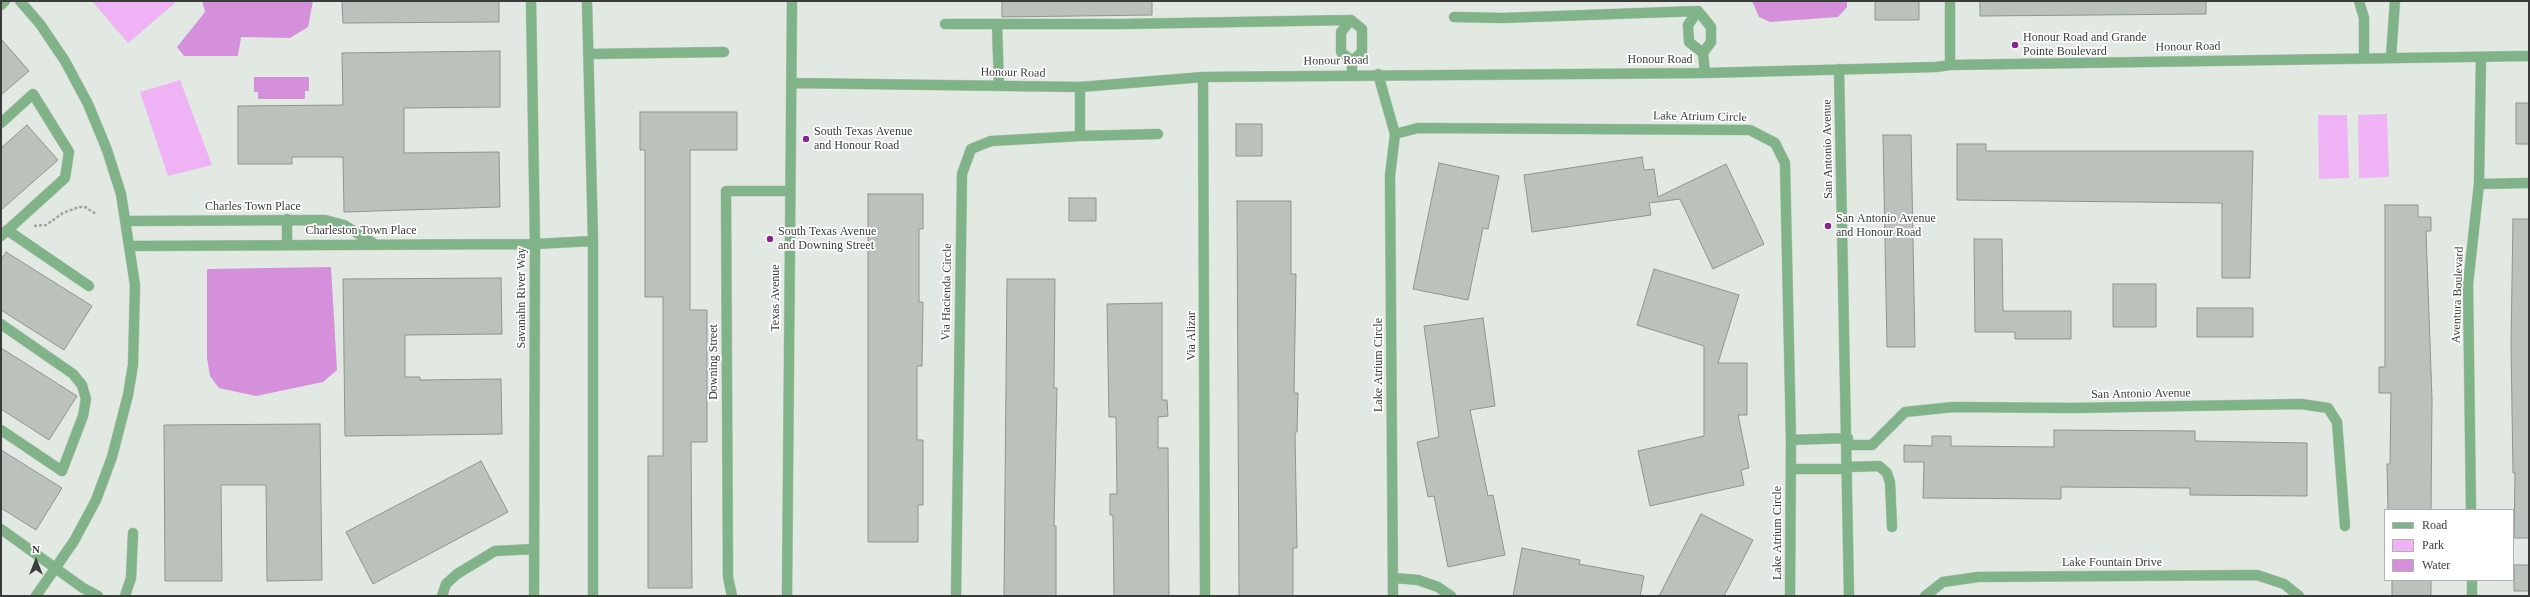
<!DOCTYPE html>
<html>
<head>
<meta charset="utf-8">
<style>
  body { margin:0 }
  #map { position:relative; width:2530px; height:597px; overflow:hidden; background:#e1e9e2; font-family:"Times New Roman",serif }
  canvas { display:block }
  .frame { position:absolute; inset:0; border:2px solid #393c39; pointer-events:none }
  .legend { position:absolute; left:2384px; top:509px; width:130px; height:72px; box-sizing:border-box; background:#fff; border:1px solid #b0b1b0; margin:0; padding:5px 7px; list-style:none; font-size:12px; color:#393c39 }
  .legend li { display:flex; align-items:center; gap:8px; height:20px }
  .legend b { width:20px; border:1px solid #b0b1b0 }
  .north { position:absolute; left:16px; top:541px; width:40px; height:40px; -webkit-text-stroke:3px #fff; paint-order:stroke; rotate:0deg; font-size:11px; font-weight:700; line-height:16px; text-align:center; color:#393c39 }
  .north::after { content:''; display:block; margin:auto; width:14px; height:18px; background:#393c39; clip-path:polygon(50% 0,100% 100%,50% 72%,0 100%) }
</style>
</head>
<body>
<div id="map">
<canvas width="2530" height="597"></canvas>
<div class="frame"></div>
<ul class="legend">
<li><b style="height:5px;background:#80b488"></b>Road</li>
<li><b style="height:11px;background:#efb2f4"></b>Park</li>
<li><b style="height:11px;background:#d590db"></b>Water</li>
</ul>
<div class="north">N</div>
</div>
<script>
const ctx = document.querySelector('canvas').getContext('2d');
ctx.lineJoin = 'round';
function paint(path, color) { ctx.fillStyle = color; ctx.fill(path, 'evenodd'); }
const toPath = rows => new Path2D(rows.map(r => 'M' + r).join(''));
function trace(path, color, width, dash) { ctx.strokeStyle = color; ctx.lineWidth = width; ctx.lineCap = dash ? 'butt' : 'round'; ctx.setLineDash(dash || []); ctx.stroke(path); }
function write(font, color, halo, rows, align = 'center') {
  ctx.font = font + ' "Times New Roman",serif'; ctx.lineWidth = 3.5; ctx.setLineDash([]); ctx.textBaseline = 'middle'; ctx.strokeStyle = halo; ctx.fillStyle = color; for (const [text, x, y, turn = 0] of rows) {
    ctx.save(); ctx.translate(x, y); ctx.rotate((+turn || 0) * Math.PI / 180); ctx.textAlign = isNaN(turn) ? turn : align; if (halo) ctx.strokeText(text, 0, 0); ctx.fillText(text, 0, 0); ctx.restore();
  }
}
const green = toPath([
  [92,1,173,1,175,3,128,43],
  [180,80,212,165,168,176,140,92],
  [2387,114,2389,177,2359,178,2358,115],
  [2318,115,2347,115,2349,178,2319,179]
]);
const water = toPath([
  [202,1,313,1,308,27,290,38,241,37,238,56,184,56,177,47,205,12],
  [1752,1,1847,1,1847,7,1838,17,1770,22,1759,17],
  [254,77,309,77,309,91,305,91,305,99,258,99,258,92,254,92],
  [331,267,337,370,323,382,256,396,219,388,210,376,207,358,207,269]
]);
const building = toPath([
  [342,1,499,1,499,22,343,23,342,1],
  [1002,1,1152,1,1152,15,1002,17,1002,1],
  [1875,1,1919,1,1919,20,1875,20,1875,1],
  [1980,1,2206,1,2206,14,1980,16,1980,1],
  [1,39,29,71,1,95,1,39],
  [500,51,500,107,404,108,404,153,499,152,500,207,344,212,343,157,292,157,292,164,238,164,238,106,343,105,342,53,500,51],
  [2516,103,2529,103,2529,144,2516,144,2516,103],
  [640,112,737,112,737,150,690,150,690,310,707,310,707,442,691,442,692,588,648,588,648,456,663,456,663,297,645,297,645,150,640,150,640,112],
  [1236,124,1262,124,1262,156,1236,156,1236,124],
  [27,125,58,160,1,210,1,148,27,125],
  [1883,135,1911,135,1915,347,1887,347,1883,135],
  [1957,144,1986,144,1986,151,2253,151,2250,278,2222,278,2222,203,1957,200,1957,144],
  [1642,157,1644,170,1654,169,1658,197,1726,164,1764,244,1713,269,1680,199,1649,203,1651,215,1532,232,1524,175,1642,157],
  [1439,163,1499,176,1488,229,1483,228,1468,300,1413,289,1439,163],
  [868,194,923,194,923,229,919,229,919,302,923,302,922,366,917,366,917,440,923,440,923,505,918,505,918,542,868,542,868,194],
  [1069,198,1096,198,1096,221,1069,221,1069,198],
  [1237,201,1291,201,1291,274,1296,274,1294,393,1298,393,1297,432,1295,432,1297,548,1293,548,1293,596,1239,596,1237,201],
  [2385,205,2418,205,2418,217,2431,217,2431,231,2426,231,2432,399,2431,510,2388,510,2387,464,2390,464,2391,393,2379,393,2379,367,2385,367,2385,205],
  [2513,219,2529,219,2529,538,2514,538,2515,473,2513,473,2511,344,2513,219],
  [1974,239,2002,239,2003,311,2071,311,2071,339,2015,339,2015,332,1975,332,1974,239],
  [6,252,92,306,64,350,1,310,1,260,6,252],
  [1654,269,1739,295,1718,363,1747,363,1747,415,1738,415,1749,468,1741,470,1744,485,1650,506,1638,451,1704,436,1704,346,1637,325,1654,269],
  [501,278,502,334,405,335,405,377,420,377,420,380,501,379,502,434,345,436,343,279,501,278],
  [1007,279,1055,279,1054,388,1057,388,1054,526,1056,526,1056,596,1004,596,1007,279],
  [2113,284,2156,284,2156,327,2113,327,2113,284],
  [1162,303,1162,400,1167,400,1168,416,1158,417,1158,448,1168,448,1169,596,1114,596,1113,515,1110,515,1110,494,1117,494,1116,417,1109,417,1107,304,1162,303],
  [2197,308,2253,308,2253,337,2197,337,2197,308],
  [1483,318,1495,406,1470,410,1488,496,1493,495,1505,555,1448,567,1434,496,1428,497,1417,442,1439,437,1424,326,1483,318],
  [1,348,77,396,49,440,1,409,1,348],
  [320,424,322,580,267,581,266,485,221,485,222,581,165,581,164,425,320,424],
  [2054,430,2195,431,2195,441,2307,443,2307,496,2190,495,2190,488,2061,487,2061,499,1923,498,1924,462,1904,462,1904,445,1932,446,1932,436,1951,436,1951,446,2054,447,2054,430],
  [1,450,62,488,36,530,1,508,1,450],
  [481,461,508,512,373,584,346,532,481,461],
  [1701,514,1753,540,1724,596,1659,596,1701,514],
  [1522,548,1580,560,1579,564,1644,576,1640,596,1513,596,1522,548],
  [2514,565,2529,565,2529,591,2514,591,2514,565],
  [2392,580,2431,580,2431,596,2392,596,2392,580]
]);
const path = toPath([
  [34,226,46,225,63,213,79,207,85,207,96,214]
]);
const minor = toPath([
  [20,1,40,24,65,61,88,104,107,150,121,194,135,285,133,365,128,395,112,457,96,500,74,541,36,596],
  [531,1,535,244,534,596],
  [587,1,593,241,593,596],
  [1950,1,1950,65],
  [2359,1,2364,18,2364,58],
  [1,5,5,1],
  [1454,17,1503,18,1698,11],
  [945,24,1122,24,1351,20],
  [997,24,999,86],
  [1703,53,1689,42,1688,25,1698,11,1711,27,1711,42,1703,53,1705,73],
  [588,54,724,52],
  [2391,57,2395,1],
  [1352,61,1341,52,1341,32,1351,20,1362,29,1362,52,1352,61,1352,74],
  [1839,69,1849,596],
  [1378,74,1395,134],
  [1203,77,1205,596],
  [792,83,1080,87,1203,77,1705,73,1936,67,1950,65,2529,56],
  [1,123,33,94,69,152,65,178,1,236],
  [1080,136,1158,134],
  [2479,184,2529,183],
  [287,219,287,244],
  [127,221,325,220,344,225,373,243],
  [7,230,89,286],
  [130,246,535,244,593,241],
  [1,324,73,374,82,385,86,399,83,416,62,471,1,430],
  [1791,440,1848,438],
  [1848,445,1872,445,1905,412,1953,407,2073,408,2301,404,2328,408,2337,422,2345,526],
  [1848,467,1879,466,1887,473,1890,482,1892,527],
  [1791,469,1848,469],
  [2471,510,2468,284,2479,184,2481,57],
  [1,529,83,588,98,596],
  [1394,578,1418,580,1438,587,1451,596],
  [2472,580,2472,596],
  [125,596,131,578,133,533],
  [442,596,446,584,457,574,495,551,534,549],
  [732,596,728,577,726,191,790,191],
  [787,596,792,1],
  [956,596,962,174,971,149,991,141,1080,136,1080,87],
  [1393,596,1390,176,1395,134,1418,128,1750,130,1775,143,1785,163,1791,440,1790,596],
  [1925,596,1943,582,1978,577,2257,575,2284,584,2299,596]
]);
const markers = [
  [2015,45,4,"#86258f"],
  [806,139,4,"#86258f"],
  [1828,226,4,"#86258f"],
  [770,239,4,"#86258f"]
];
const poiNames = [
  ["Honour Road and Grande",2023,38],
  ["Pointe Boulevard",2023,52],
  ["South Texas Avenue",814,132],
  ["and Honour Road",814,146],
  ["San Antonio Avenue",1836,219],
  ["and Honour Road",1836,233],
  ["South Texas Avenue",778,232],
  ["and Downing Street",778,246]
];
const streetNames = [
  ["Honour Road",2188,47,-1],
  ["Honour Road",1660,60],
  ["Honour Road",1336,61,-1],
  ["Honour Road",1013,73,1],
  ["Lake Atrium Circle",1700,117,1],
  ["San Antonio Avenue",1828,149,-91],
  ["Charles Town Place",253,207],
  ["Charleston Town Place",361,231],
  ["Via Hacienda Circle",947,292,-89],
  ["Aventura Boulevard",2458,295,-88],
  ["Savanahn River Way",522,298,-90],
  ["Texas Avenue",776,298,-90],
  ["Via Alizar",1192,336,-90],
  ["Downing Street",714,362,-90],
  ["Lake Atrium Circle",1379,365,-90],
  ["San Antonio Avenue",2141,394,-1],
  ["Lake Atrium Circle",1778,533,-90],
  ["Lake Fountain Drive",2112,563]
];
paint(green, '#efb2f4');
paint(water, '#d590db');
paint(building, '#bbc2bc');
trace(building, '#8e958f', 1);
trace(minor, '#bfc6c0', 11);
trace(path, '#9fa5a0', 2.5, [3, 2]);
trace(minor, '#80b488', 10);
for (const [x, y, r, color] of markers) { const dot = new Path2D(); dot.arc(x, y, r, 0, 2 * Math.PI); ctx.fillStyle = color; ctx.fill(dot); trace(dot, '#fff', 1.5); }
write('12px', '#393c39', '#fff', poiNames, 'left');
write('12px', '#393c39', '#fff', streetNames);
</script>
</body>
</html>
